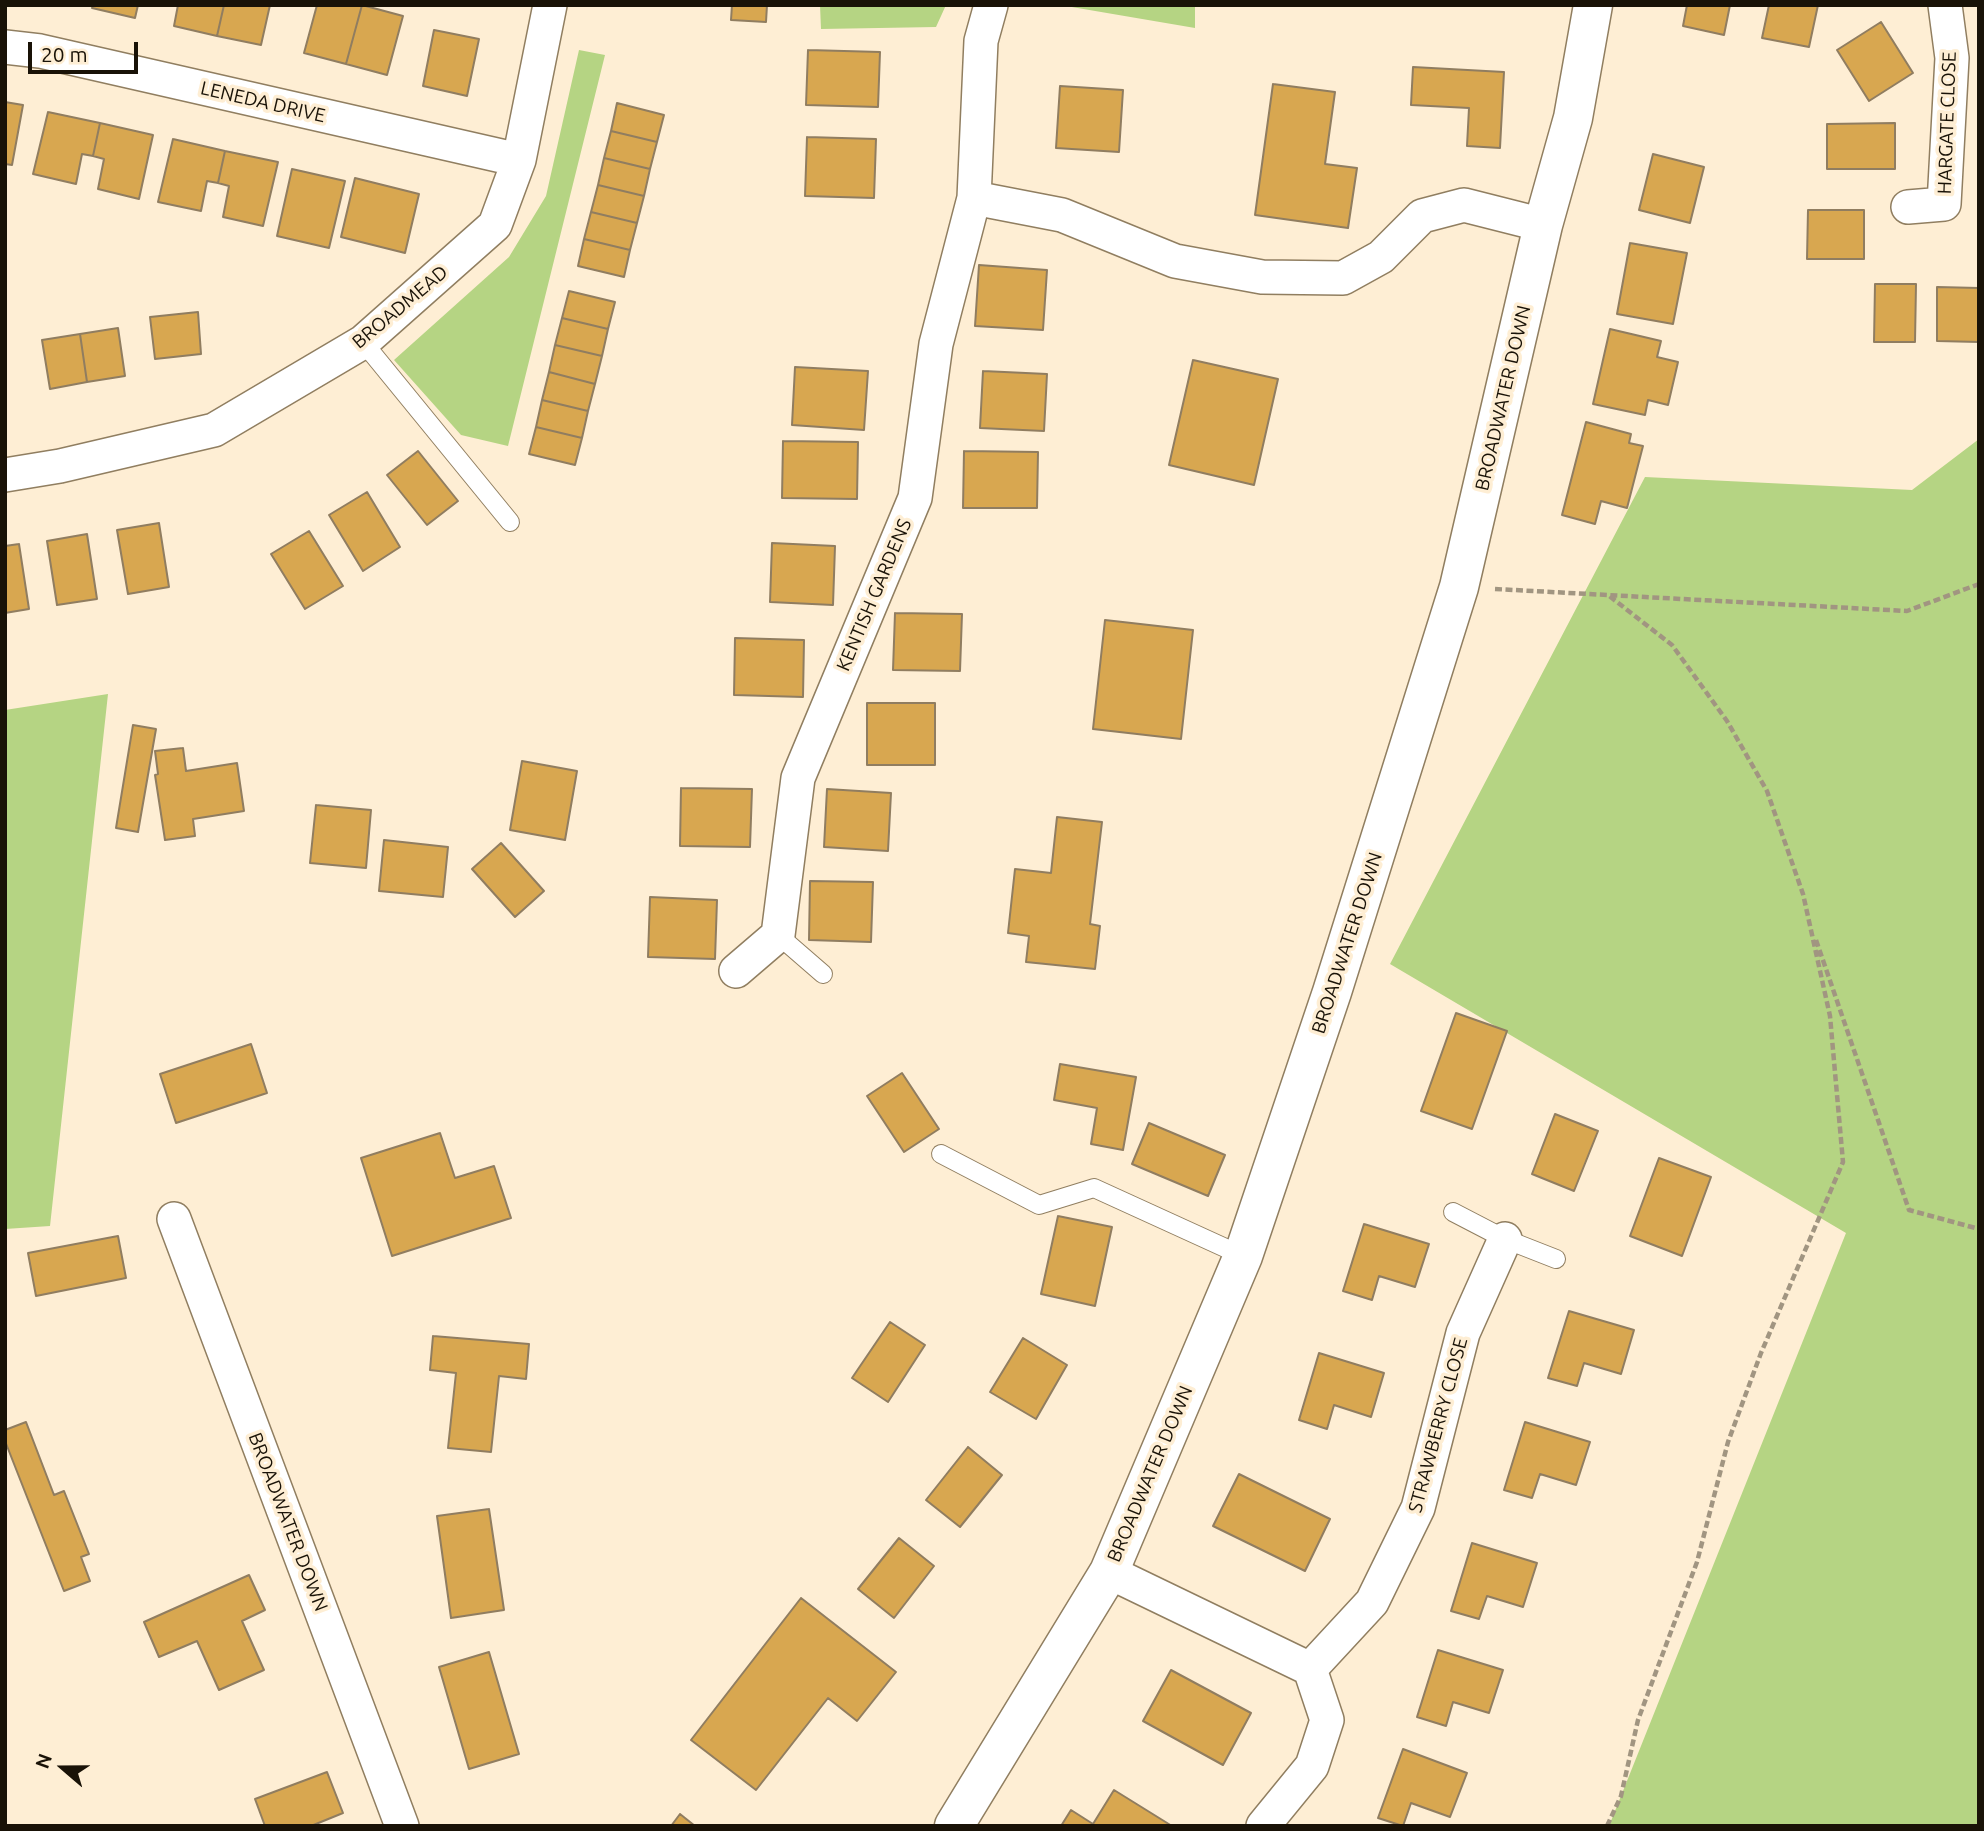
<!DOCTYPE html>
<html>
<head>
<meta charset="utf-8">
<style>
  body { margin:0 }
  #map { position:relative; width:1984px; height:1831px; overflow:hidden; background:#feeed4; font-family:Ubuntu,sans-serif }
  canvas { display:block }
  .frame { position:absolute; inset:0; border:7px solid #191207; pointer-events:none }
  .north { position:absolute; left:28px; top:1733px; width:70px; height:70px; -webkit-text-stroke:5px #feeed4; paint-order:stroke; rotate:290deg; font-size:19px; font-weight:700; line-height:28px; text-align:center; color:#191207 }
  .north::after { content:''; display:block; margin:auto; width:24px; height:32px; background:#191207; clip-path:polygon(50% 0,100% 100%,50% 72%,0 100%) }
  .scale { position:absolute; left:28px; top:42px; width:110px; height:32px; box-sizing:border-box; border:4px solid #191207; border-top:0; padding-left:9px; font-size:21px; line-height:24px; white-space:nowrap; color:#191207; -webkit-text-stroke:5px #feeed4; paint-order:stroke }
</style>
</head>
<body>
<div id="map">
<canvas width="1984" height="1831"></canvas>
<div class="frame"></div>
<div class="north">N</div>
<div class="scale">20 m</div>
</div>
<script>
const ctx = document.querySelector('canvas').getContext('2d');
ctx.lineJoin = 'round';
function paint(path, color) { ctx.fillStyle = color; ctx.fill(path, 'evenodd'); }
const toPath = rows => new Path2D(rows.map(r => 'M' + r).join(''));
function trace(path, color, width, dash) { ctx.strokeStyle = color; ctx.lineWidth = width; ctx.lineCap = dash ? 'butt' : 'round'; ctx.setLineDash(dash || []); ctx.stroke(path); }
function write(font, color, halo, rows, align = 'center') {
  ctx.font = font + ' Ubuntu,sans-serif'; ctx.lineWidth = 7; ctx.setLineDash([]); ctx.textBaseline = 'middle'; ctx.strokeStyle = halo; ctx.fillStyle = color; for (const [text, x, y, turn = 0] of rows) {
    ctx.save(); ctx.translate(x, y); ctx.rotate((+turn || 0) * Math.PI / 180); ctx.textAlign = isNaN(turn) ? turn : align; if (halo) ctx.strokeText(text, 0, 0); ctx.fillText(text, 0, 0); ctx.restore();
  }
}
const green = toPath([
  [820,5,946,5,936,27,821,29],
  [1060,5,1195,5,1195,28],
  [579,50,605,55,508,446,461,435,394,360,509,257,546,196],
  [1979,439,1979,1826,1609,1826,1846,1233,1390,964,1645,477,1912,490],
  [108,694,50,1226,5,1229,5,710]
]);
const building = toPath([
  [93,5,138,5,135,18,92,8,93,5],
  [178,5,224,5,217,36,174,26,178,5],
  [224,5,270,5,261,45,217,36,224,5],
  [317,5,362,5,346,64,304,53,317,5],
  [362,5,403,16,387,75,346,64,362,5],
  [732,5,767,5,766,22,731,20,732,5],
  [1687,5,1730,5,1724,35,1683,26,1687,5],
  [1769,5,1818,5,1809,47,1762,38,1769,5],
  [1881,22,1913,73,1869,101,1837,50,1881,22],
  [434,30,479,39,467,96,423,86,434,30],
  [808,50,880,52,878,107,806,105,808,50],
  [1413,67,1504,72,1500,148,1467,146,1469,108,1411,105,1413,67],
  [1273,84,1335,92,1325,164,1357,168,1348,228,1255,215,1273,84],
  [1060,86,1123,90,1119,152,1056,148,1060,86],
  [5,102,23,105,12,165,5,164,5,102],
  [617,103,664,115,657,142,611,131,617,103],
  [48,112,100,123,93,156,82,154,76,184,33,174,48,112],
  [100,123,153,135,139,199,98,189,104,159,93,156,100,123],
  [1895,123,1895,169,1827,169,1827,124,1895,123],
  [611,131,657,142,650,169,604,158,611,131],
  [807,137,876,139,874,198,805,196,807,137],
  [173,139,225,151,218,183,207,181,201,211,158,202,173,139],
  [225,151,278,162,263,226,223,217,229,186,218,183,225,151],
  [1653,154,1704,167,1690,223,1639,210,1653,154],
  [604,158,650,169,644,196,598,185,604,158],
  [292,169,345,181,329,248,277,236,292,169],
  [355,178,419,194,405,253,341,237,355,178],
  [598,185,644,196,637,223,591,212,598,185],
  [1808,210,1864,210,1864,259,1807,259,1808,210],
  [591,212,637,223,630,250,584,239,591,212],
  [584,239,630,250,624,277,578,266,584,239],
  [1630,243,1687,253,1673,324,1617,314,1630,243],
  [979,265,1047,270,1043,330,975,326,979,265],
  [1875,284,1916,284,1915,342,1874,342,1875,284],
  [1937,287,1979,288,1979,342,1937,341,1937,287],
  [569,291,615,302,608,329,562,318,569,291],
  [198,312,201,354,155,359,150,317,198,312],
  [562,318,608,329,602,356,555,345,562,318],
  [118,328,125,376,87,382,80,334,118,328],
  [1610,329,1661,341,1657,357,1678,362,1668,405,1648,400,1645,415,1593,404,1610,329],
  [80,334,87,382,50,389,42,340,80,334],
  [555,345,602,356,595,384,549,372,555,345],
  [1193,360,1278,379,1254,485,1169,465,1193,360],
  [795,367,868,371,864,430,792,425,795,367],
  [983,371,1047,374,1044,431,980,428,983,371],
  [549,372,595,384,588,411,542,400,549,372],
  [542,400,588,411,582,438,536,427,542,400],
  [1586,422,1631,434,1629,443,1643,446,1627,508,1601,501,1595,524,1562,515,1586,422],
  [536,427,582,438,575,465,529,454,536,427],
  [783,441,858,442,857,499,782,498,783,441],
  [418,451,458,501,427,525,387,475,418,451],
  [964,451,1038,452,1037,508,963,508,964,451],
  [367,492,400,547,363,571,329,515,367,492],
  [159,523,169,587,128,594,117,530,159,523],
  [309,531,343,586,305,609,271,554,309,531],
  [87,534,97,599,57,605,47,541,87,534],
  [772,543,835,546,833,605,770,602,772,543],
  [19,544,29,609,5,613,5,546,19,544],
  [895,613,962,614,960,671,893,670,895,613],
  [1105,620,1193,630,1181,739,1093,729,1105,620],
  [735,638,804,640,803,697,734,695,735,638],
  [867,703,935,703,935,765,867,765,867,703],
  [133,725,156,729,138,832,116,828,133,725],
  [183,748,186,771,237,763,244,811,193,819,195,836,165,840,155,775,158,774,155,751,183,748],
  [522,761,577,771,565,840,510,830,522,761],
  [681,788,752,789,750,847,680,846,681,788],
  [827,789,891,793,888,851,824,847,827,789],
  [316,805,371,810,366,868,310,863,316,805],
  [1057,817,1102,822,1090,924,1100,926,1095,969,1026,962,1029,936,1008,933,1015,869,1051,873,1057,817],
  [384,840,448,847,443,897,379,891,384,840],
  [501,843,544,891,515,917,472,869,501,843],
  [810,881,873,882,871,942,809,940,810,881],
  [650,897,717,900,715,959,648,957,650,897],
  [1456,1013,1507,1031,1472,1129,1421,1111,1456,1013],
  [251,1044,267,1093,176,1123,160,1074,251,1044],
  [1060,1064,1136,1077,1123,1150,1091,1144,1097,1108,1054,1100,1060,1064],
  [902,1073,939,1129,904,1152,867,1096,902,1073],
  [1555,1114,1598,1131,1574,1191,1532,1174,1555,1114],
  [1149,1123,1225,1155,1208,1196,1132,1164,1149,1123],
  [440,1133,455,1178,494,1166,511,1218,392,1256,361,1158,440,1133],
  [1659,1158,1711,1177,1682,1256,1630,1236,1659,1158],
  [1058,1216,1112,1227,1095,1306,1041,1294,1058,1216],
  [1364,1224,1429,1244,1415,1287,1379,1276,1372,1300,1343,1291,1364,1224],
  [118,1236,126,1278,36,1296,28,1253,118,1236],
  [1569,1311,1634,1330,1621,1374,1584,1363,1577,1386,1548,1378,1569,1311],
  [890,1322,925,1345,888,1402,852,1378,890,1322],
  [433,1336,529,1344,526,1379,499,1376,491,1452,448,1448,456,1373,430,1370,433,1336],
  [1023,1338,1067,1365,1036,1419,990,1392,1023,1338],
  [1319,1353,1384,1373,1371,1417,1334,1405,1327,1429,1299,1420,1319,1353],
  [26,1422,54,1495,64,1491,89,1554,81,1557,90,1581,64,1591,5,1441,5,1430,26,1422],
  [1525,1422,1590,1442,1576,1485,1540,1474,1532,1498,1504,1490,1525,1422],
  [968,1447,1002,1475,960,1527,926,1500,968,1447],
  [1239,1474,1330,1519,1305,1571,1213,1526,1239,1474],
  [489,1509,504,1610,451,1618,437,1516,489,1509],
  [899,1538,934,1566,894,1618,858,1589,899,1538],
  [1472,1543,1537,1563,1523,1607,1487,1596,1479,1619,1451,1611,1472,1543],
  [249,1575,265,1610,242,1621,264,1670,219,1690,197,1641,159,1657,144,1622,249,1575],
  [801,1598,896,1672,857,1721,828,1698,756,1790,691,1740,801,1598],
  [1438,1650,1503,1670,1489,1713,1453,1702,1446,1726,1417,1717,1438,1650],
  [489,1652,519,1754,469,1769,439,1667,489,1652],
  [1171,1670,1251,1713,1223,1765,1143,1721,1171,1670],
  [1403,1749,1467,1773,1450,1817,1411,1803,1403,1826,1378,1818,1403,1749],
  [327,1772,343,1813,311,1826,265,1826,255,1799,327,1772],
  [1114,1790,1172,1826,1061,1826,1071,1810,1093,1824,1114,1790],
  [680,1814,695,1826,671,1826,680,1814]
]);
const path = toPath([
  [1495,589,1907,611,1979,584],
  [1816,940,1909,1210,1979,1229],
  [1607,1826,1621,1796,1638,1720,1697,1562,1728,1442,1761,1353,1843,1162,1830,1016,1803,894,1767,791,1727,721,1672,645,1608,595]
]);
const service = toPath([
  [363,342,510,522],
  [778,935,823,974],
  [941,1154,1039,1205,1094,1188,1243,1256],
  [1453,1212,1505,1239,1556,1259]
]);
const minor = toPath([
  [5,47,40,51,519,160],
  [974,198,1062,215,1175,261,1262,277,1343,278,1381,257,1422,216,1464,205,1543,225],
  [1908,207,1944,204,1952,58,1945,5],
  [5,475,60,466,214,430,363,342,495,225,519,160,550,5],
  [736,971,778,935,798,778,915,498,936,344,974,198,981,41,991,5],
  [174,1219,402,1826],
  [1109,1572,1310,1669],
  [1263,1826,1312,1766,1327,1720,1310,1669,1372,1602,1418,1508,1463,1333,1505,1239]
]);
const tertiary = toPath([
  [954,1826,1109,1572,1243,1256,1332,992,1459,587,1543,225,1573,118,1593,5]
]);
const streetNames = [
  ["LENEDA DRIVE",263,102,13],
  ["HARGATE CLOSE",1947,123,-88],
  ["BROADMEAD",400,307,-40],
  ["BROADWATER DOWN",1503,398,-77],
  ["KENTISH GARDENS",874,595,-67],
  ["BROADWATER DOWN",1347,943,-72],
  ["STRAWBERRY CLOSE",1438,1425,-75],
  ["BROADWATER DOWN",1150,1474,-67],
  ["BROADWATER DOWN",288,1522,69]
];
paint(green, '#b5d483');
paint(building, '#d8a750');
trace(building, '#907d60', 2);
trace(service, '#907e60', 20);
trace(minor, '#907e60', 36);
trace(tertiary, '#907e60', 41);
trace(path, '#a19581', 4.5, [7, 3.5]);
trace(service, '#fff', 18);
trace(minor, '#fff', 33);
trace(tertiary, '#fff', 38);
write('19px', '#191207', '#feeed4', streetNames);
</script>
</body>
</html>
